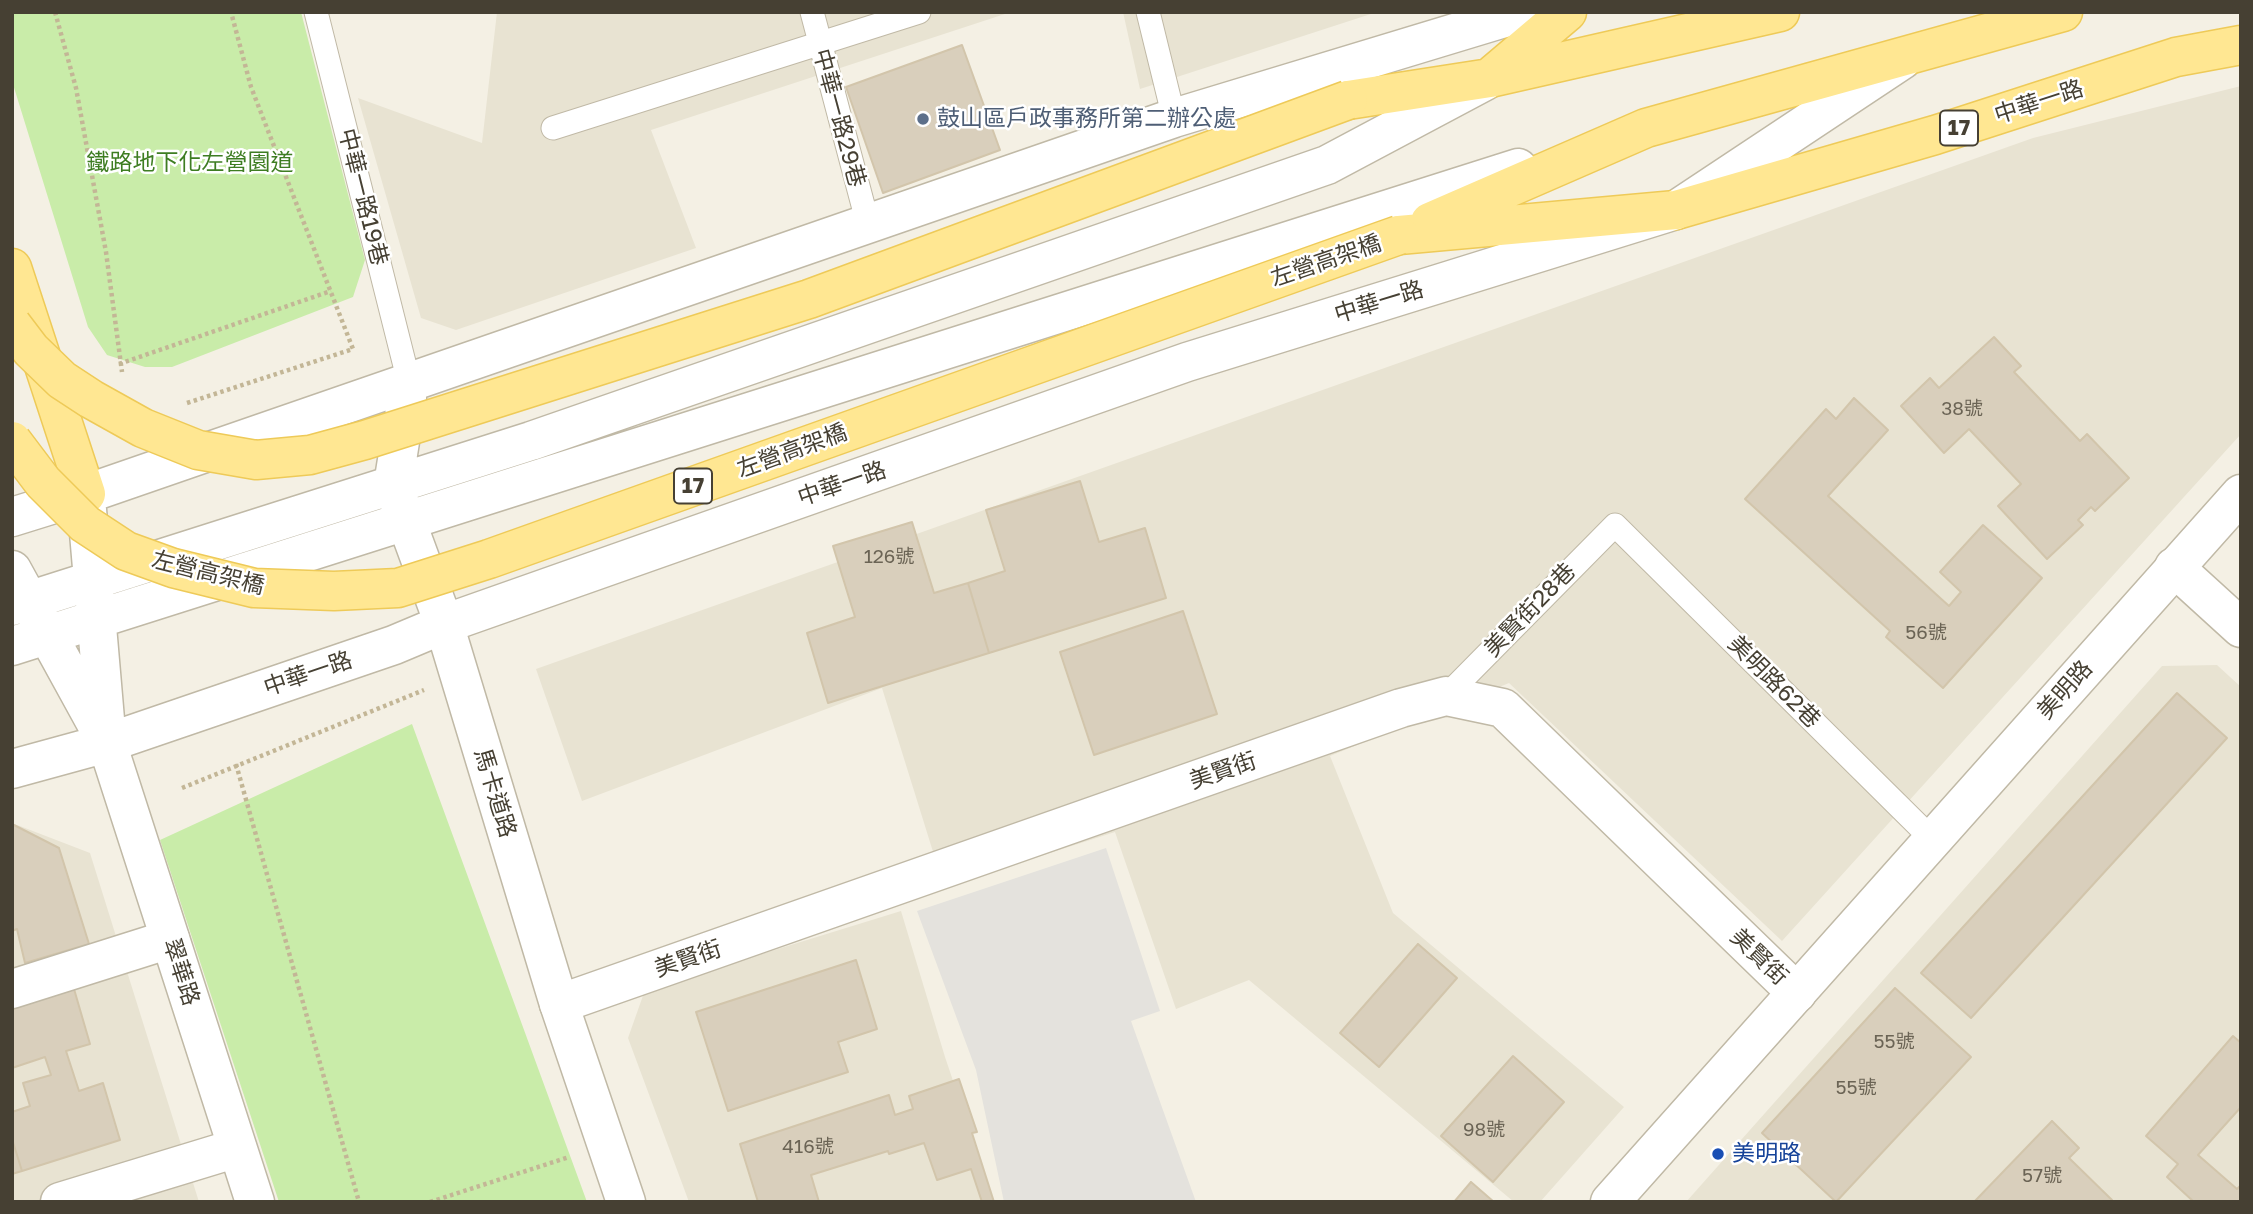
<!DOCTYPE html>
<html>
<head>
<meta charset="utf-8">
<style>
  body { margin:0 }
  #map { position:relative; width:2253px; height:1214px; overflow:hidden; background:#f4f0e4; font-family:"Golos Text",sans-serif }
  canvas { display:block }
  .frame { position:absolute; inset:0; border:14px solid #464033; pointer-events:none }
</style>
</head>
<body>
<div id="map">
<canvas width="2253" height="1214"></canvas>
<div class="frame"></div>
</div>
<script>
const ctx = document.querySelector('canvas').getContext('2d');
ctx.lineJoin = 'round';
function paint(path, color) { ctx.fillStyle = color; ctx.fill(path, 'evenodd'); }
const toPath = rows => new Path2D(rows.map(r => 'M' + r).join(''));
function trace(path, color, width, dash) { ctx.strokeStyle = color; ctx.lineWidth = width; ctx.lineCap = dash ? 'butt' : 'round'; ctx.setLineDash(dash || []); ctx.stroke(path); }
function write(font, color, halo, rows, align = 'center') {
  ctx.font = font + ' "Golos Text","Noto Sans TC",sans-serif'; ctx.lineWidth = 5; ctx.setLineDash([]); ctx.textBaseline = 'middle'; ctx.strokeStyle = halo; ctx.fillStyle = color; for (const [text, x, y, turn = 0] of rows) {
    ctx.save(); ctx.translate(x, y); ctx.rotate((+turn || 0) * Math.PI / 180); ctx.textAlign = isNaN(turn) ? turn : align; if (halo) ctx.strokeText(text, 0, 0); ctx.fillText(text, 0, 0); ctx.restore();
  }
}
const residential = toPath([
  [497,12,1011,12,651,130,696,248,456,330,421,318,358,98,482,143],
  [1123,12,1377,12,1140,89],
  [2241,86,2241,434,1782,941,1509,683,1330,756,1393,913,1624,1107,1540,1202,1514,1202,1249,980,1176,1009,1115,832,944,887,882,688,582,801,536,669,2033,138],
  [2217,665,2241,687,2241,1202,1686,1202,2162,666],
  [12,823,90,853,199,1202,12,1202],
  [901,911,945,1057,994,1202,689,1202,628,1038,645,990]
]);
const green = toPath([
  [12,12,301,12,365,260,353,297,172,367,145,367,107,355,88,327,12,81],
  [412,724,587,1202,279,1202,160,840]
]);
const parking = toPath([
  [1106,848,1160,1011,1131,1021,1196,1202,1004,1202,976,1070,917,911]
]);
const building = toPath([
  [962,45,1000,150,883,193,846,87,962,45],
  [1994,337,2021,366,2014,372,2080,441,2087,434,2129,478,2095,511,2091,507,2078,520,2083,525,2047,559,1998,506,2021,484,1969,429,1944,453,1901,406,1930,378,1939,388,1994,337],
  [1854,398,1888,430,1828,496,1949,606,1961,592,1940,572,1983,525,2042,578,1943,688,1886,637,1890,631,1745,499,1826,409,1836,419,1854,398],
  [1080,481,1099,542,1145,528,1166,598,989,653,968,583,1005,571,986,510,1080,481],
  [912,522,934,593,968,583,989,653,828,703,807,633,855,617,833,546,912,522],
  [1183,611,1217,714,1094,755,1060,652,1183,611],
  [2177,693,2227,738,1971,1018,1921,973,2177,693],
  [12,824,59,848,89,944,25,963,17,929,12,931,12,824],
  [1418,944,1457,978,1379,1067,1340,1033,1418,944],
  [856,960,877,1029,838,1042,848,1072,728,1111,696,1012,856,960],
  [1895,988,1971,1057,1836,1202,1762,1133,1895,988],
  [74,989,90,1044,66,1051,79,1091,103,1083,120,1140,22,1171,12,1139,12,1112,30,1106,23,1083,51,1075,45,1057,12,1068,12,1009,74,989],
  [2233,1036,2241,1043,2241,1107,2198,1155,2237,1189,2241,1185,2241,1202,2194,1202,2167,1177,2178,1164,2146,1136,2233,1036],
  [1513,1056,1564,1102,1493,1182,1441,1136,1513,1056],
  [959,1079,977,1132,972,1133,994,1202,982,1202,971,1169,937,1180,924,1143,889,1154,888,1151,811,1175,819,1202,758,1202,740,1144,889,1095,895,1115,913,1109,909,1096,959,1079],
  [2052,1121,2079,1148,2069,1158,2112,1200,2110,1202,1974,1202,2052,1121],
  [12,1139,22,1171,12,1174,12,1139],
  [1471,1182,1494,1202,1454,1202,1471,1182]
]);
const path = toPath([
  [55,12,76,88,106,252,122,372],
  [119,364,331,291],
  [187,403,353,349,251,87,231,12],
  [236,764,359,1202],
  [182,788,424,690],
  [430,1202,569,1157]
]);
const service = toPath([
  [316,12,409,382],
  [812,12,868,224],
  [1148,12,1174,118],
  [553,128,919,12],
  [1446,696,1615,525,1932,839]
]);
const minor = toPath([
  [2174,567,2241,628],
  [12,989,170,939],
  [559,1004,1401,708,1446,696,1503,708,1797,993],
  [60,1202,237,1148]
]);
const tertiary = toPath([
  [407,398,393,485,444,624,559,1004,626,1202],
  [86,498,106,731],
  [12,517,86,494,1174,118,1524,12],
  [12,570,107,743,255,1202],
  [12,606,531,441,1327,165,1485,81],
  [12,646,1518,168],
  [12,769,107,743,394,645,444,624,1187,362,1676,210,1902,60],
  [1610,1202,2241,494]
]);
const primary = toPath([
  [1494,74,1567,12],
  [1348,100,1490,78,1780,12],
  [1430,222,1646,128,2063,12],
  [1399,235,1676,210,1935,135,2176,57,2241,45],
  [12,268,86,494]
]);
const primaryBridge = toPath([
  [12,325,31,350,62,380,91,399,143,428,198,450,256,460,310,455,365,440,809,299,1348,100],
  [12,441,43,482,85,524,126,551,173,568,254,588,334,591,398,588,489,559,1399,235]
]);
const markers = [
  [923,119,7,"#5c6f8a"],
  [1718,1154,7,"#1a4fb4"]
];
const numberNames = [
  ["38號",1962,409],
  ["126號",889,557],
  ["56號",1926,633],
  ["55號",1894,1042],
  ["55號",1856,1088],
  ["98號",1484,1130],
  ["416號",808,1147],
  ["57號",2042,1176]
];
const shields = [
  [1959,128,38],
  [693,486,38]
];
const shieldNames = [
  ["17",1959,128],
  ["17",693,486]
];
const streetNames = [
  ["中華一路",2039,102,-18],
  ["中華一路29巷",839,118,75],
  ["中華一路19巷",363,197,76],
  ["左營高架橋",1326,261,-19],
  ["中華一路",1379,302,-17],
  ["左營高架橋",792,451,-20],
  ["中華一路",842,484,-19],
  ["左營高架橋",208,573,14],
  ["美賢街28巷",1530,610,-46],
  ["中華一路",308,674,-19],
  ["美明路62巷",1774,682,45],
  ["美明路",2065,690,-48],
  ["美賢街",1223,771,-19],
  ["馬卡道路",495,793,73],
  ["美賢街",1759,957,44],
  ["美賢街",688,959,-19],
  ["翠華路",181,972,72]
];
const serviceNames = [
  ["鼓山區戶政事務所第二辦公處",937,119]
];
const parkNames = [
  ["鐵路地下化左營園道",190,163]
];
const transitNames = [
  ["美明路",1732,1154]
];
paint(residential, '#e8e3d2');
paint(green, '#c9eca9');
paint(parking, '#e4e2dd');
paint(building, '#d9cfbc');
trace(building, '#d2c5ab', 2);
trace(service, '#c0b9a6', 25);
trace(minor, '#c0b9a6', 41);
trace(tertiary, '#c0b9a6', 41);
trace(primary, '#eeca58', 41);
trace(path, '#c3b696', 4.5, [3.5, 3.5]);
trace(service, '#fff', 23);
trace(minor, '#fff', 38);
trace(tertiary, '#fff', 38);
trace(primary, '#ffe792', 38);
trace(primaryBridge, '#eeca58', 41, []);
trace(primaryBridge, '#ffe792', 38);
for (const [x, y, r, color] of markers) { const dot = new Path2D(); dot.arc(x, y, r, 0, 2 * Math.PI); ctx.fillStyle = color; ctx.fill(dot); trace(dot, '#fff', 2.5); }
write('19px', '#6b6455', null, numberNames);
for (const [x, y, w] of shields) { const box = new Path2D(); box.roundRect(x - w / 2, y - 17.5, w, 35, 5); ctx.fillStyle = '#fff'; ctx.fill(box); trace(box, '#464033', 2); }
write('bold 21px', '#464033', null, shieldNames);
write('23px', '#464033', '#fff', streetNames);
write('23px', '#4e5e75', '#fff', serviceNames, 'left');
write('23px', '#3e7d22', '#fff', parkNames);
write('23px', '#164399', '#fff', transitNames, 'left');
</script>
</body>
</html>
